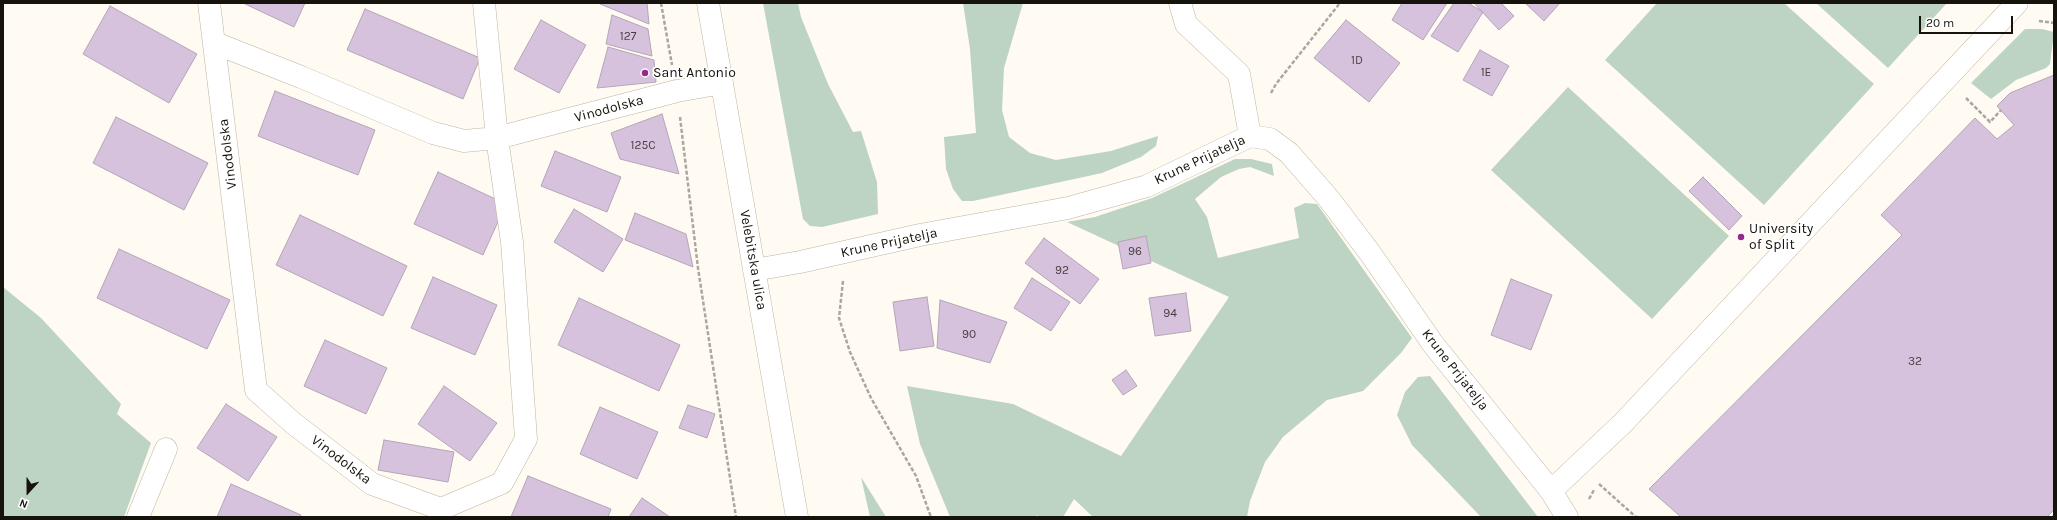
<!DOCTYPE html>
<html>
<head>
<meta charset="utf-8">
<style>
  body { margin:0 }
  #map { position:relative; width:2057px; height:520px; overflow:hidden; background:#fffaf2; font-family:Karla,sans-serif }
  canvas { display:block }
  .frame { position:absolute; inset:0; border:4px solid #16130c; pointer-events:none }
  .north { position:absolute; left:8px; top:472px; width:40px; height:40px; -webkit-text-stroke:3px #fff; paint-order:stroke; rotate:201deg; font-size:11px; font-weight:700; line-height:16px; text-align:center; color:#16130c }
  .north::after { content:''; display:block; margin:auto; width:14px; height:18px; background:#16130c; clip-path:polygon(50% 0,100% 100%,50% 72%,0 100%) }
  .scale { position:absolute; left:1919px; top:16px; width:94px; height:18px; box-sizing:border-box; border:2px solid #16130c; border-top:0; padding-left:5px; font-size:12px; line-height:14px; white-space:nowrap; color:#16130c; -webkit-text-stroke:3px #fff; paint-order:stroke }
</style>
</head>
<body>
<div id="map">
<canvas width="2057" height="520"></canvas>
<div class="frame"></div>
<div class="north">N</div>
<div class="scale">20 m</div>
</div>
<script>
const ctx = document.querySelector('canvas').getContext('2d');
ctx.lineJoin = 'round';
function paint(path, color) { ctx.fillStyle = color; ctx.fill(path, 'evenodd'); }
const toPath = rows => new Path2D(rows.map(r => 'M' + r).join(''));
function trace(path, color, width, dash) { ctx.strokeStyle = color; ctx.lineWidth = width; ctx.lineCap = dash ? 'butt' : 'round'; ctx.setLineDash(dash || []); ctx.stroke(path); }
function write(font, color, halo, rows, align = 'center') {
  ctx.font = font + ' Karla,sans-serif'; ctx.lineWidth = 3.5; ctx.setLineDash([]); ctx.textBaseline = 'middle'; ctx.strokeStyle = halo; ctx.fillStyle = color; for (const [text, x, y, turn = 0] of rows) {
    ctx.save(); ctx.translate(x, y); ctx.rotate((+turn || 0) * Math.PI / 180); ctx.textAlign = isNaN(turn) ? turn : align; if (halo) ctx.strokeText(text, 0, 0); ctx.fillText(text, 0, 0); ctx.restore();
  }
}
const green = toPath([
  [763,3,798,3,801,17,828,84,853,132,861,131,877,182,878,214,822,227,810,226,803,219],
  [963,3,1023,3,1004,68,1002,110,1009,137,1030,153,1056,160,1111,151,1158,136,1156,146,1141,157,1102,173,973,201,962,201,953,189,946,169,944,137,976,133,970,49],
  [1657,3,1784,3,1874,84,1764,205,1605,60],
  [1816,3,1947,3,1888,68],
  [2025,29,2042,29,2054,32,2050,64,2046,68,2016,80,1991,99,1971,83],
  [1568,87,1729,236,1652,319,1491,170],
  [1235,159,1251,159,1272,164,1274,176,1250,167,1239,169,1221,177,1195,199,1207,217,1218,258,1299,238,1294,208,1305,203,1317,204,1412,338,1401,353,1363,391,1327,400,1283,437,1265,462,1250,501,1247,517,1093,517,1074,499,1063,517,1039,517,1037,515,1036,517,950,517,920,444,907,386,1013,404,1121,456,1229,297,1067,222,1095,217,1152,198],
  [3,287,41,318,121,404,117,414,151,443,124,517,3,517],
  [1430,376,1538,517,1481,517,1412,445,1397,415,1405,392,1418,377],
  [861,477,886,517,870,517]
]);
const building = toPath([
  [243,3,305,3,294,27,243,3],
  [601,3,647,3,649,24,600,4,601,3],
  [1402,3,1447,3,1423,40,1392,20,1402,3],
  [1454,3,1468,3,1483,12,1458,52,1431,36,1454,3],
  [1474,3,1501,3,1514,16,1499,30,1474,3],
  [1525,3,1560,3,1544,21,1525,3],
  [110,6,197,54,169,103,83,54,110,6],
  [365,9,480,58,463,99,347,50,365,9],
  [612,15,648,29,652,56,606,44,612,15],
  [541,20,586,45,559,93,514,69,541,20],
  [1346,20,1400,63,1369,102,1314,58,1346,20],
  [608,47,654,60,656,82,597,88,608,47],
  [1480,50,1509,66,1492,96,1463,80,1480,50],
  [2054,75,2054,510,2047,517,1681,517,1649,489,1902,235,1881,215,1975,118,1997,139,2014,125,1997,106,2010,93,2054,75],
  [275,91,375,130,358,175,258,136,275,91],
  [662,114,679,174,620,159,611,133,662,114],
  [116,117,208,163,184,210,93,163,116,117],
  [555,151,621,177,607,212,541,186,555,151],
  [438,172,506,204,483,255,414,224,438,172],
  [1703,177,1742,216,1729,230,1689,191,1703,177],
  [574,209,623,239,603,272,554,242,574,209],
  [635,213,686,234,693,267,625,240,635,213],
  [300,215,407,266,383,316,276,265,300,215],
  [1146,236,1151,263,1123,269,1118,242,1146,236],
  [1044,238,1099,279,1080,304,1025,263,1044,238],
  [119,249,230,300,207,349,97,298,119,249],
  [433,277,497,305,475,355,411,328,433,277],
  [1032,278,1070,302,1051,331,1014,308,1032,278],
  [1511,279,1552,295,1531,350,1491,335,1511,279],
  [1186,293,1191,331,1155,336,1149,298,1186,293],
  [927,297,934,346,900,351,893,302,927,297],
  [579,298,680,345,659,391,558,345,579,298],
  [940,300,1007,322,990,363,937,348,940,300],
  [325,340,387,368,366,414,304,386,325,340],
  [1126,370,1137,386,1123,395,1112,380,1126,370],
  [444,386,497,423,470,461,418,424,444,386],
  [226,404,277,437,248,481,197,448,226,404],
  [688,405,715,414,707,438,679,428,688,405],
  [600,407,658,432,637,479,580,454,600,407],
  [384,440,454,452,448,482,378,470,384,440],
  [528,476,611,509,608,517,511,517,528,476],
  [231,484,301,515,300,517,217,517,231,484],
  [642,498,670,517,629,517,642,498]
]);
const path = toPath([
  [661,3,672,65],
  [2039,21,2054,23],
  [1271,93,1276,84,1340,3],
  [1966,98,1990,122,2001,110],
  [680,117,698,268,736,517],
  [843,281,839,318,850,352,871,398,916,476,931,517],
  [1599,484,1636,517],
  [1589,499,1594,490],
  [2053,517,2054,515]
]);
const minor = toPath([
  [209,3,256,390,293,423,372,484,441,509,502,483,526,439,512,242,497,138,484,3],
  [708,3,797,517],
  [1180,3,1186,24,1239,74,1250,136],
  [215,43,301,77,433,133,464,141,497,138,677,91,722,83],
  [754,270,800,262,920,235,1068,208,1147,186,1250,136,1270,139,1289,153,1329,199,1370,253,1433,344,1551,491,1567,517],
  [1551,491,1623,423,2017,3],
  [138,517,166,449]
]);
const markers = [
  [645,73,4,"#922b90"],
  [1741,237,4,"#922b90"]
];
const numberNames = [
  ["127",628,37],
  ["1D",1357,61],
  ["1E",1486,73],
  ["125C",643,146],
  ["96",1135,252],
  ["92",1062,271],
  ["94",1170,314],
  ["90",969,335],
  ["32",1915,362]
];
const poiNames = [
  ["Sant Antonio",653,73],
  ["University",1749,229],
  ["of Split",1749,245]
];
const streetNames = [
  ["Vinodolska",609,109,-15],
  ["Vinodolska",228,154,-97],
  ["Krune Prijatelja",1200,160,-25],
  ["Krune Prijatelja",889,243,-12],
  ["Velebitska ulica",753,260,80],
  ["Krune Prijatelja",1455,370,52],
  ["Vinodolska",341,460,37]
];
paint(green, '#bdd4c3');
paint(building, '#d7c2dd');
trace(building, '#b4a5b7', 1);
trace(minor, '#bfb5a1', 23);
trace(path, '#aba69f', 2.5, [4, 2]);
trace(minor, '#fff', 22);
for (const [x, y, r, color] of markers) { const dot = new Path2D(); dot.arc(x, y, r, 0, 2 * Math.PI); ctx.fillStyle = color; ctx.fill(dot); trace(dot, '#fff', 1.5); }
write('12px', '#463f40', null, numberNames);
write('14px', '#16130c', '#fff', poiNames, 'left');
write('14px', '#16130c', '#fff', streetNames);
</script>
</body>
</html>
